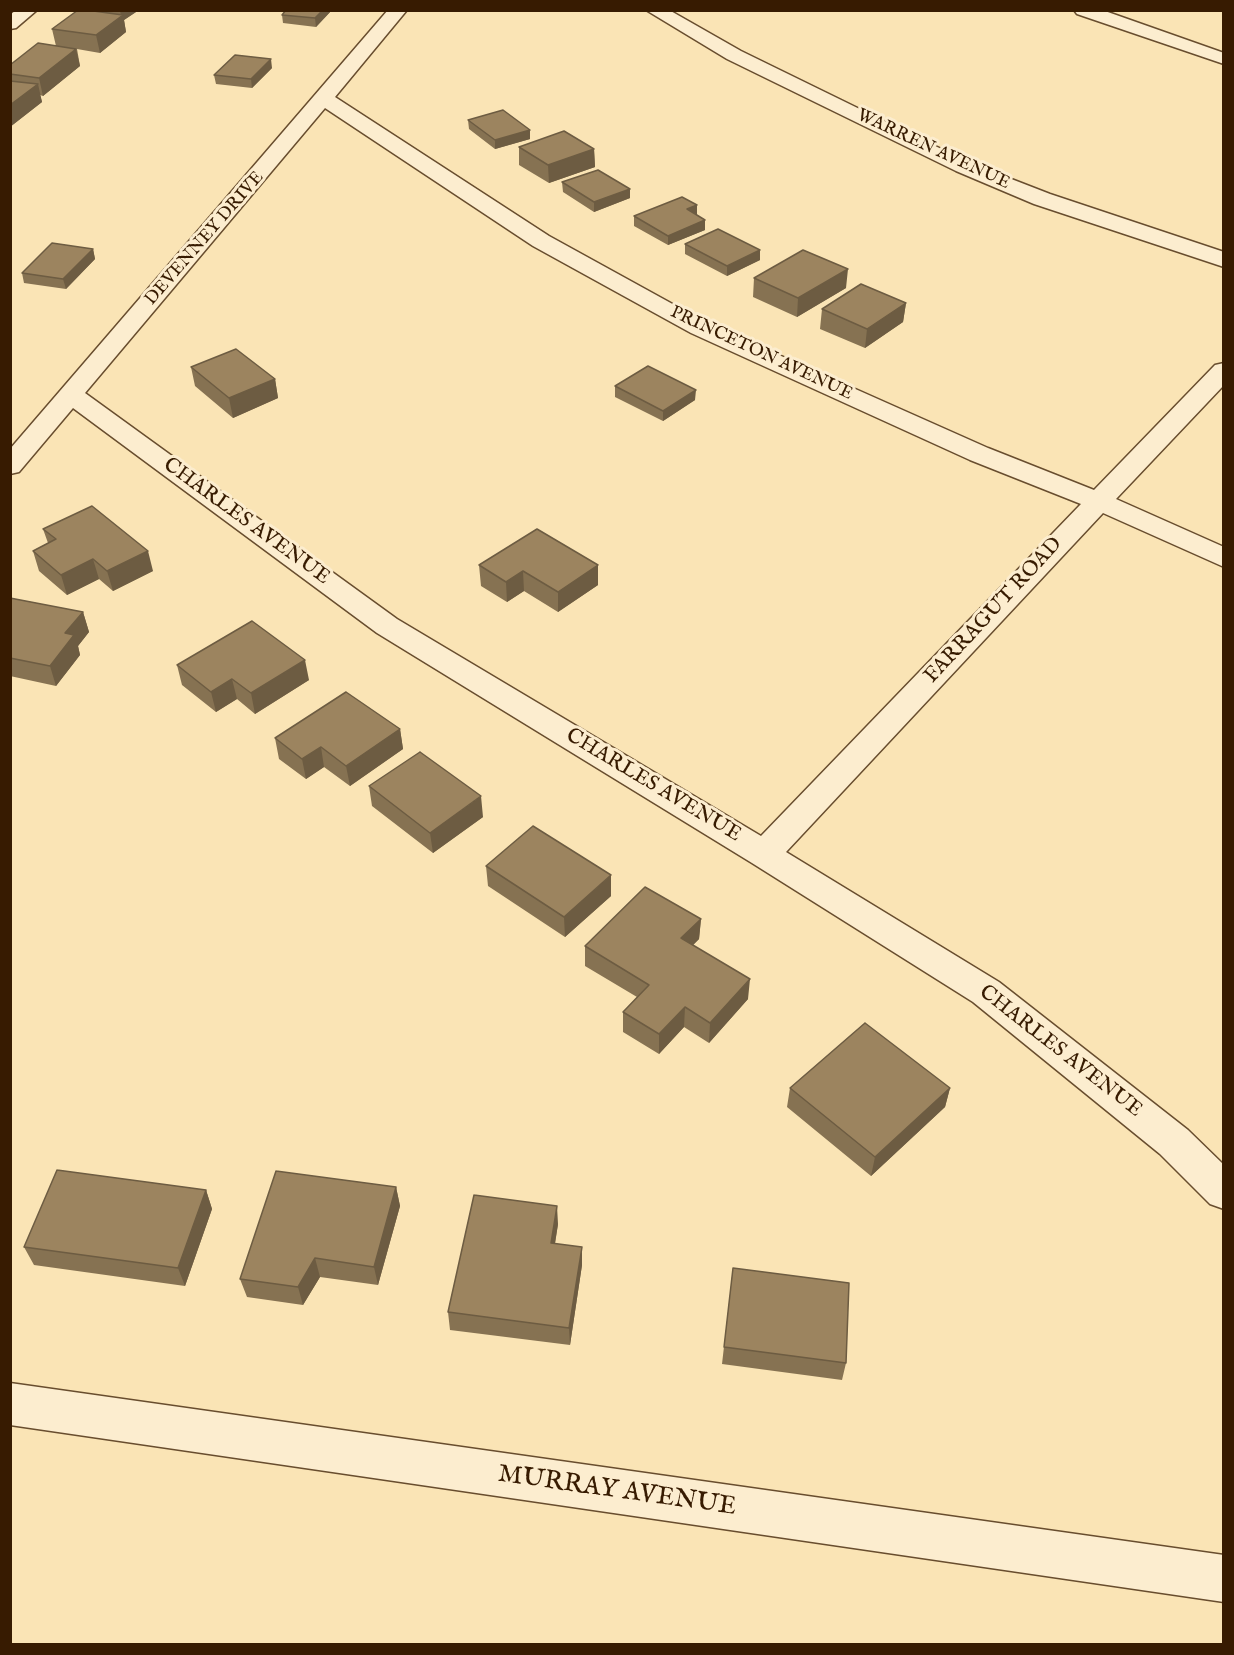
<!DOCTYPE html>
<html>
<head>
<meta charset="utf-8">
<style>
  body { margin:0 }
  #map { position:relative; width:1234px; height:1655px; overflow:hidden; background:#fae4b5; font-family:"IM FELL English",serif }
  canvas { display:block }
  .frame { position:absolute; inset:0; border:12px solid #371b01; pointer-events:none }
</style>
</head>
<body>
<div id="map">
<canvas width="1234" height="1655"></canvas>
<div class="frame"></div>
</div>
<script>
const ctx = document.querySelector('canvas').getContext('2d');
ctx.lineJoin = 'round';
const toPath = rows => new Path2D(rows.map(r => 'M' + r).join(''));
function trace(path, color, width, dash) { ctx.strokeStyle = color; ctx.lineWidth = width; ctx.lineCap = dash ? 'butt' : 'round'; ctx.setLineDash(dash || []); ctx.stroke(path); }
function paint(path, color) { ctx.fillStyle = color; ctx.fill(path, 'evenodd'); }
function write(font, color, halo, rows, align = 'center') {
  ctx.font = font + ' "IM FELL English",serif'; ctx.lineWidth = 6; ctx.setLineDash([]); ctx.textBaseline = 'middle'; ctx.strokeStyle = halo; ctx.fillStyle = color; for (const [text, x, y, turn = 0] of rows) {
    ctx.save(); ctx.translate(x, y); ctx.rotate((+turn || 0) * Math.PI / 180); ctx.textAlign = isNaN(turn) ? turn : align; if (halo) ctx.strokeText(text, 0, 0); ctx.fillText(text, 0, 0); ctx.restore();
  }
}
const minor = toPath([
  [16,10,37,10,16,28,10,29,10,15,16,10],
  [388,10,407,10,335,97,549,236,707,323,988,448,1094,490,1215,365,1224,363,1224,385,1116,499,1224,547,1224,567,1103,513,786,852,999,982,1188,1130,1224,1165,1224,1209,1210,1204,1160,1154,973,1002,752,863,377,633,73,408,19,472,10,474,10,449,388,10],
  [325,108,533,246,691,333,970,460,1081,504,761,836,397,619,85,393,325,108],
  [646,10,669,10,741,51,970,163,1050,194,1224,252,1224,267,1034,204,956,171,727,59,646,10],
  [1074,10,1102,10,1224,53,1224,64,1077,14,1074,10],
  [10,1383,1224,1555,1224,1602,10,1425,10,1383]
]);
const wall = toPath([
  [78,10,139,10,124,20,126,32,100,53,77,49,80,66,43,96,40,95,42,102,10,127,10,65,56,46,52,29],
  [286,10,332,10,316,27,283,23,282,15],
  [272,68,252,88,216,84,214,75],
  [468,120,530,130,530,139,495,149,469,129],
  [519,147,594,149,595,167,549,183,519,165],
  [562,182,630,198,594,212,563,192],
  [697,215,705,220,705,230,668,245,634,226,634,216],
  [685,244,760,260,727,276,685,254],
  [93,249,95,259,66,289,24,283,22,273],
  [754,278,846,288,797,317,753,297],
  [906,303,903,322,865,348,820,329,822,309],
  [191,367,275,379,278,398,233,418,195,386],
  [615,386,695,400,663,421,615,397],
  [43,529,153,571,113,591,99,579,67,595,39,571,33,551,48,543],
  [479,565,598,565,598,585,558,612,524,591,507,602,481,586],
  [10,598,83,612,89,632,78,646,80,655,56,686,10,676],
  [177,665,309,680,255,714,237,699,216,712,182,685],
  [400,729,403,749,350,786,324,767,306,779,279,759,275,738],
  [369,786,483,817,433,853,372,806],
  [486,866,611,896,565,937,488,886],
  [701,919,699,939,693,945,748,999,709,1043,684,1027,659,1054,623,1032,623,1012,637,997,585,966,585,946],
  [790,1088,950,1088,945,1107,871,1176,787,1107],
  [396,1187,400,1206,378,1285,320,1277,303,1305,247,1297,240,1279],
  [206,1190,212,1209,185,1286,34,1265,24,1247],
  [558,1224,555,1244,582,1265,570,1345,450,1330,448,1312],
  [733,1268,846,1363,842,1380,722,1364]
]);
const shadedWall = toPath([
  [120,10,139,10,124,20,126,32,100,53,96,35,121,17],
  [323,10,332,10,316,27,315,18],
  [76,49,80,66,43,96,39,78],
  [271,59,272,68,252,88,251,79],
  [38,84,42,102,10,127,10,105],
  [530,130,530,139,495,149,495,140],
  [594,149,595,167,549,183,548,165],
  [630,189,630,198,594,212,594,202],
  [697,205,697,215,687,209],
  [705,220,705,230,668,245,668,236],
  [93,249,95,259,66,289,63,279],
  [760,250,760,260,727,276,727,266],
  [848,269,846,288,797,317,798,298],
  [906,303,903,322,865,348,867,329],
  [275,379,278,398,233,418,229,398],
  [696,390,695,400,663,421,663,411],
  [148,551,153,571,113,591,107,571],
  [93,559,99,579,67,595,61,575],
  [598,565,598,585,558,612,558,592],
  [523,571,524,591,507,602,506,582],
  [83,612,89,632,78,646,80,655,56,686,50,666,65,633],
  [305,660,309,680,255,714,251,693],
  [232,679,237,699,216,712,211,692],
  [400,729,403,749,350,786,346,766],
  [321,747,324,767,306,779,302,759],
  [481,796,483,817,433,853,430,833],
  [611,875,611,896,565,937,564,917],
  [701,919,699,939,680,958,681,938],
  [750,979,748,999,709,1043,710,1023],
  [685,1007,684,1027,659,1054,659,1034],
  [950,1088,945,1107,871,1176,875,1157],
  [396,1187,400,1206,378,1285,374,1267],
  [206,1190,212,1209,185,1286,178,1268],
  [557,1206,558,1224,552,1261,551,1243],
  [582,1247,582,1265,570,1345,569,1328],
  [315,1258,320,1277,303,1305,298,1287]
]);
const building = toPath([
  [78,10,86,10,123,15,96,35,52,29,78,10],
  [286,10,323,10,315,18,282,15,286,10],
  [38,43,76,49,39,78,10,74,10,65,38,43],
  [235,55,271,59,251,79,214,75,235,55],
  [10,81,38,84,10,105,10,81],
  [503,110,530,130,495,140,468,120,503,110],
  [564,131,594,149,548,165,519,147,564,131],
  [598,170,630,189,594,202,562,182,598,170],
  [682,197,697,205,687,209,705,220,668,236,634,216,682,197],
  [718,229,760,250,727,266,685,244,718,229],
  [52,243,93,249,63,279,22,273,52,243],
  [803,250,848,269,798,298,754,278,803,250],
  [861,284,906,303,867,329,822,309,861,284],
  [236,349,275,379,229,398,191,367,236,349],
  [648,366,696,390,663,411,615,386,648,366],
  [92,506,148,551,107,571,93,559,61,575,33,551,56,539,43,529,92,506],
  [537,529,598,565,558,592,523,571,506,582,479,565,537,529],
  [10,598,83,612,65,633,74,635,50,666,10,658,10,598],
  [252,621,305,660,251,693,232,679,211,692,177,665,252,621],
  [346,692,400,729,346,766,321,747,302,759,275,738,346,692],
  [420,752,481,796,430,833,369,786,420,752],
  [533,826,611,875,564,917,486,866,533,826],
  [645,887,701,919,681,938,750,979,710,1023,685,1007,659,1034,623,1012,649,985,585,946,645,887],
  [865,1023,950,1088,875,1157,790,1088,865,1023],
  [57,1170,206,1190,178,1268,24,1247,57,1170],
  [276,1171,396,1187,374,1267,315,1258,298,1287,240,1279,276,1171],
  [474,1195,557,1206,551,1243,582,1247,569,1328,448,1312,474,1195],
  [733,1268,849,1283,846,1363,724,1347,733,1268]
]);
const farStreetnames = [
  ["WARREN AVENUE",933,150,25],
  ["DEVENNEY DRIVE",205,239,-49],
  ["PRINCETON AVENUE",761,354,25]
];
const streetNames = [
  ["CHARLES AVENUE",246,522,36],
  ["FARRAGUT ROAD",994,611,-47],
  ["CHARLES AVENUE",653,786,31],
  ["CHARLES AVENUE",1060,1052,38]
];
const nearStreetnames = [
  ["MURRAY AVENUE",617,1492,8]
];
trace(minor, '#684d2e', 3);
paint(minor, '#fcedcf');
paint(wall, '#867252');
paint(shadedWall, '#6d5c42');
paint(building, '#9c845f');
trace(building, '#6d5c42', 1.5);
write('18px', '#371b01', '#fcedcf', farStreetnames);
write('21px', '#371b01', '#fcedcf', streetNames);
write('26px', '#371b01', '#fcedcf', nearStreetnames);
</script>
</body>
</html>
